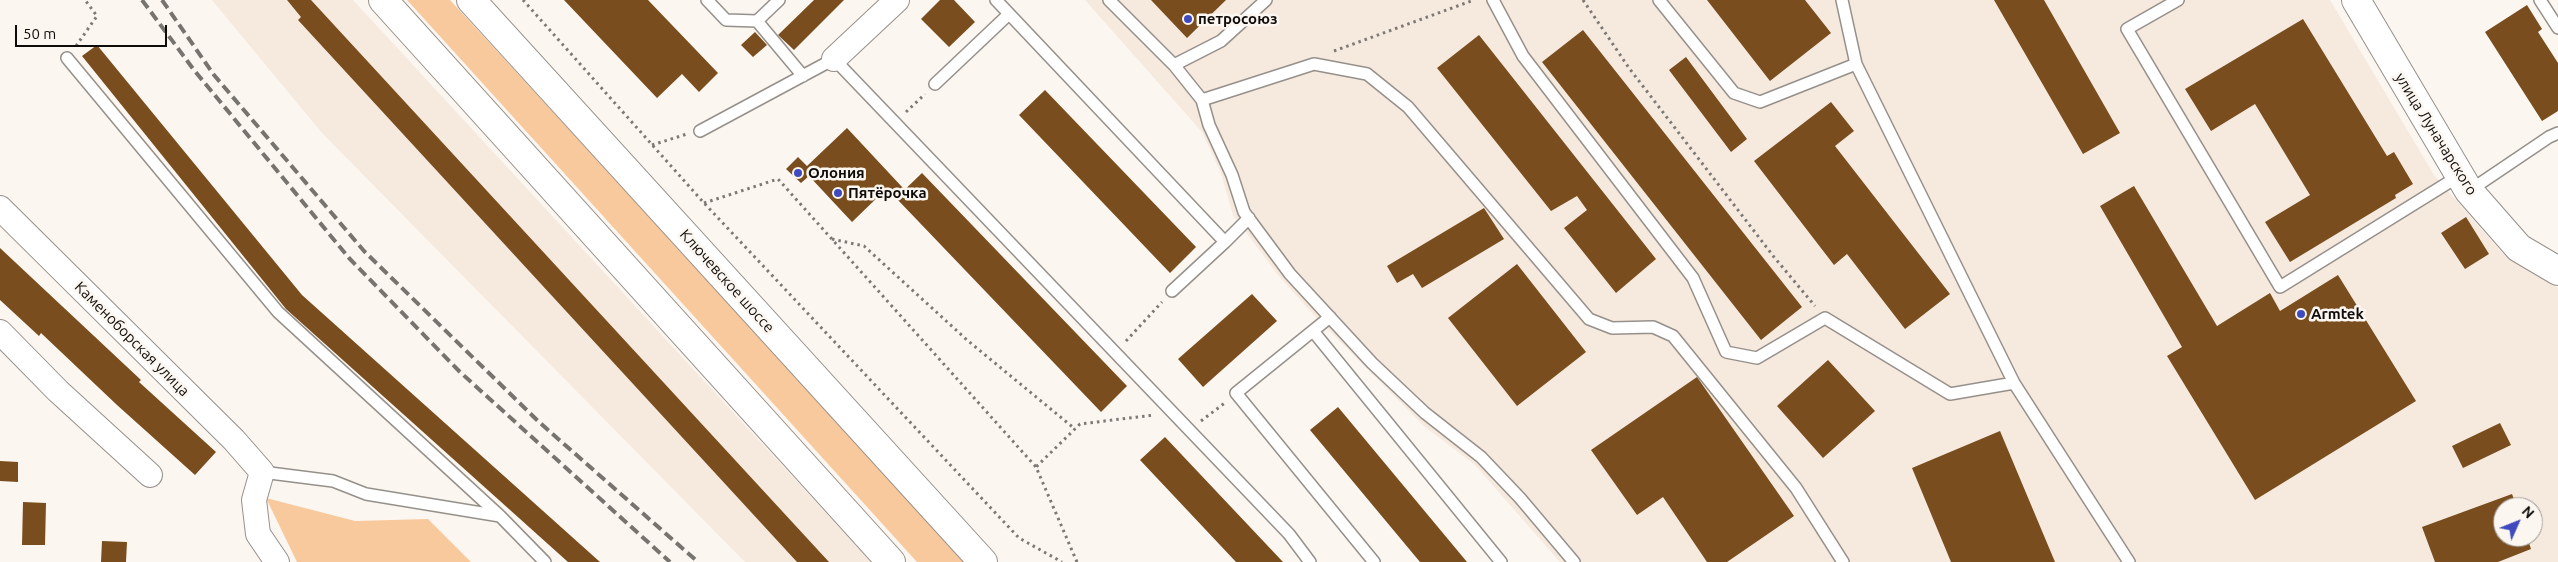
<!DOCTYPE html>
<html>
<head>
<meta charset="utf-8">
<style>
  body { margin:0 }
  #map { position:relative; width:2558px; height:562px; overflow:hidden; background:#fcf6f0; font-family:Ubuntu,sans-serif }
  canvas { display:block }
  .north { position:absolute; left:2493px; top:497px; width:50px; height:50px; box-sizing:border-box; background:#fcf6f0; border:1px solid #9d9894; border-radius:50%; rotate:46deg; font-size:14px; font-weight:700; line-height:20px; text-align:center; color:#0e0c0a }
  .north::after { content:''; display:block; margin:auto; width:18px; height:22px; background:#3e4abe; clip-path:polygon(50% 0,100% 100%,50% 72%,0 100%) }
  .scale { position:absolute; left:15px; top:25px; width:152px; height:22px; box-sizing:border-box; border:2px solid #0e0c0a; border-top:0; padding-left:6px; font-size:15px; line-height:18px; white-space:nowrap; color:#0e0c0a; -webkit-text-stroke:4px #fcf6f0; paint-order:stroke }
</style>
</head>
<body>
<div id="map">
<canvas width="2558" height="562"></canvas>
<div class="north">N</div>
<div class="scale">50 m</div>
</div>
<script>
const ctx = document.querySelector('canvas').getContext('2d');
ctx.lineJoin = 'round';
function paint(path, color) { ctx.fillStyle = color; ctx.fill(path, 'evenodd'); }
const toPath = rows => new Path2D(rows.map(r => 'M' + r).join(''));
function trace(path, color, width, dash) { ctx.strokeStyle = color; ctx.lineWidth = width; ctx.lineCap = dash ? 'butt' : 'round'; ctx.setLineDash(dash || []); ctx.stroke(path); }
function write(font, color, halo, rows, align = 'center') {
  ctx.font = font + ' Ubuntu,sans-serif'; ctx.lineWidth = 5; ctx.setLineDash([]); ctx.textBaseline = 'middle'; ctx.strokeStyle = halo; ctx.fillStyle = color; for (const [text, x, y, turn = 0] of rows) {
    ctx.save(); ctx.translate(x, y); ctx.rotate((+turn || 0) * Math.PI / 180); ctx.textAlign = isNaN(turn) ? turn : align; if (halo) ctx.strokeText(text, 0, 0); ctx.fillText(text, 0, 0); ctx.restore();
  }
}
const built = toPath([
  [212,0,353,0,871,562,745,562,322,133],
  [1085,0,2330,0,2434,175,2502,253,2558,288,2558,562,1560,562,1475,465,1424,426,1311,312,1278,275,1233,215,1221,173,1202,132],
  [2503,507,2533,507,2533,537,2503,537]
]);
const green = toPath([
  [407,0,450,0,967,562,917,562],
  [266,498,355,521,428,519,471,562,297,562]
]);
const building = toPath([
  [287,0,311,0,829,562,797,562,298,20,301,17],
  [564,0,648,0,718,73,699,92,682,74,657,98],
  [814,0,844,0,794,50,778,35],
  [940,0,954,0,975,22,949,47,921,19],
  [1151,0,1226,0,1187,38],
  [1707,0,1805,0,1831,33,1770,81],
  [1994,0,2044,0,2120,133,2083,154],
  [2527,5,2542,29,2538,32,2558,63,2558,111,2542,121,2485,32],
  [2303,19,2387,156,2394,152,2413,184,2395,195,2396,198,2290,262,2265,222,2310,195,2255,104,2211,131,2185,89],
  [1583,30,1802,307,1761,340,1542,62],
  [755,32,767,45,753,57,741,45],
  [1479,35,1656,259,1616,293,1564,228,1587,210,1577,196,1551,211,1437,68],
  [97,45,302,295,600,562,568,562,286,309,82,56],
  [1686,57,1747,139,1731,152,1669,70],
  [1045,90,1196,247,1170,273,1019,115],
  [1831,102,1854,131,1835,146,1950,294,1905,329,1847,254,1834,265,1754,161],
  [847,128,903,188,890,200,882,193,852,222,809,176,801,183,786,169,798,157,807,166],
  [922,173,1127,386,1101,412,896,198],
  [2134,186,2217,326,2270,293,2280,311,2338,275,2416,401,2255,500,2167,356,2182,347,2100,206],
  [1484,208,1504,239,1422,288,1413,274,1397,283,1387,266],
  [2466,217,2489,254,2465,269,2441,233],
  [0,248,141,380,139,382,216,452,195,475,117,405,41,333,39,336,0,300],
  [1517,264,1586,352,1517,406,1448,318],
  [1252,294,1277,321,1203,387,1178,359],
  [1828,360,1875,411,1823,458,1777,406],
  [1697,377,1794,516,1727,562,1707,562,1663,497,1637,515,1591,450],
  [1338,407,1467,562,1420,562,1310,430],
  [2500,423,2511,445,2463,468,2452,446],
  [2000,431,2055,562,1951,562,1912,468],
  [1165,437,1266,544,1283,562,1236,562,1140,460],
  [0,461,18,462,18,482,0,481],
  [2512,494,2517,507,2503,507,2503,537,2527,537,2531,549,2498,562,2435,562,2422,527],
  [23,502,46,503,45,545,22,545],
  [102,541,127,542,126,562,101,562]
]);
const path = toPath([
  [523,0,704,203,1019,538,1062,562],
  [1583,0,1629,68,1774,257,1815,306],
  [76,46,97,16,85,0],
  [1334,51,1474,0],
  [906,112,925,94],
  [652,145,687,134],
  [704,203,778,179,1036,467],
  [832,239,864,246,967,340,1075,429],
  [1126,341,1162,302],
  [1201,421,1226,402],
  [1077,562,1036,467,1080,424,1154,415]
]);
const service = toPath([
  [707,0,726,20,757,21,779,0],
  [996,0,1225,242,1249,218],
  [1109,0,1174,65,1202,100,1209,125,1232,175,1244,212,1290,274,1372,363,1425,413,1481,457,1520,498,1574,562],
  [1493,0,1523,56,1693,278,1726,352,1757,358,1825,318,1950,394,2014,383],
  [1659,0,1734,93,1760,102,1856,64],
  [1842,0,1856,64,2014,383,2129,562],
  [2178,0,2127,29,2280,287,2459,176],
  [2540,0,2558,28],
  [757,21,803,76],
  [67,58,278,312,500,516,545,562],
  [1174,65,1221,41,1266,0],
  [935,84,1009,14],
  [1202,100,1314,64,1367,74,1408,107,1589,319,1612,328,1653,327,1673,336,1796,488,1843,562],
  [700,131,834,59,1289,534,1310,562],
  [2469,191,2549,137,2558,133],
  [1172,291,1225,242],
  [1330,317,1236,393,1374,562],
  [1313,331,1501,562],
  [262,472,333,481,366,494,500,516]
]);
const minor = toPath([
  [834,59,897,0],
  [0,208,234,440,262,472,254,500,258,534,277,562],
  [0,332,58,391,150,475]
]);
const tertiary = toPath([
  [2356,0,2469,191,2519,248,2558,271]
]);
const primary = toPath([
  [383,0,891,562],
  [471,0,983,562]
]);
const rail = toPath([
  [142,0,194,70,349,258,460,372,670,562],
  [162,0,214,75,364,251,539,422,698,562]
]);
const markers = [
  [1188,19,5,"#3e4abe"],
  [798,173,5,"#3e4abe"],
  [838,193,5,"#3e4abe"],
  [2301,314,5,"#3e4abe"]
];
const poiNames = [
  ["петросоюз",1198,19],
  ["Олония",808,173],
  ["Пятёрочка",848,193],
  ["Armtek",2311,314]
];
const streetNames = [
  ["улица Луначарского",2436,134,58],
  ["Ключевское шоссе",727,281,48],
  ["Каменоборская улица",132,339,45]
];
paint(built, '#f6e9de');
paint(green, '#f8c99d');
paint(building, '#794d1d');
trace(service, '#96908b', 14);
trace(minor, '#96908b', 26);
trace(tertiary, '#96908b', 30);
trace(primary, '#96908b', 30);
trace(path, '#7d7976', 3, [2.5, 4]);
trace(service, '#fff', 11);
trace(minor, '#fff', 24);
trace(tertiary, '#fff', 28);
trace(primary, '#fff', 28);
trace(rail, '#777470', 4, [10, 5]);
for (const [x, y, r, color] of markers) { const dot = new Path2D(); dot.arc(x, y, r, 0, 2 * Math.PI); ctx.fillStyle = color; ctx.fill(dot); trace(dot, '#fcf6f0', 2); }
write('bold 15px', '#0e0c0a', '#fcf6f0', poiNames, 'left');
write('15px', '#0e0c0a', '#fcf6f0', streetNames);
</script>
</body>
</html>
